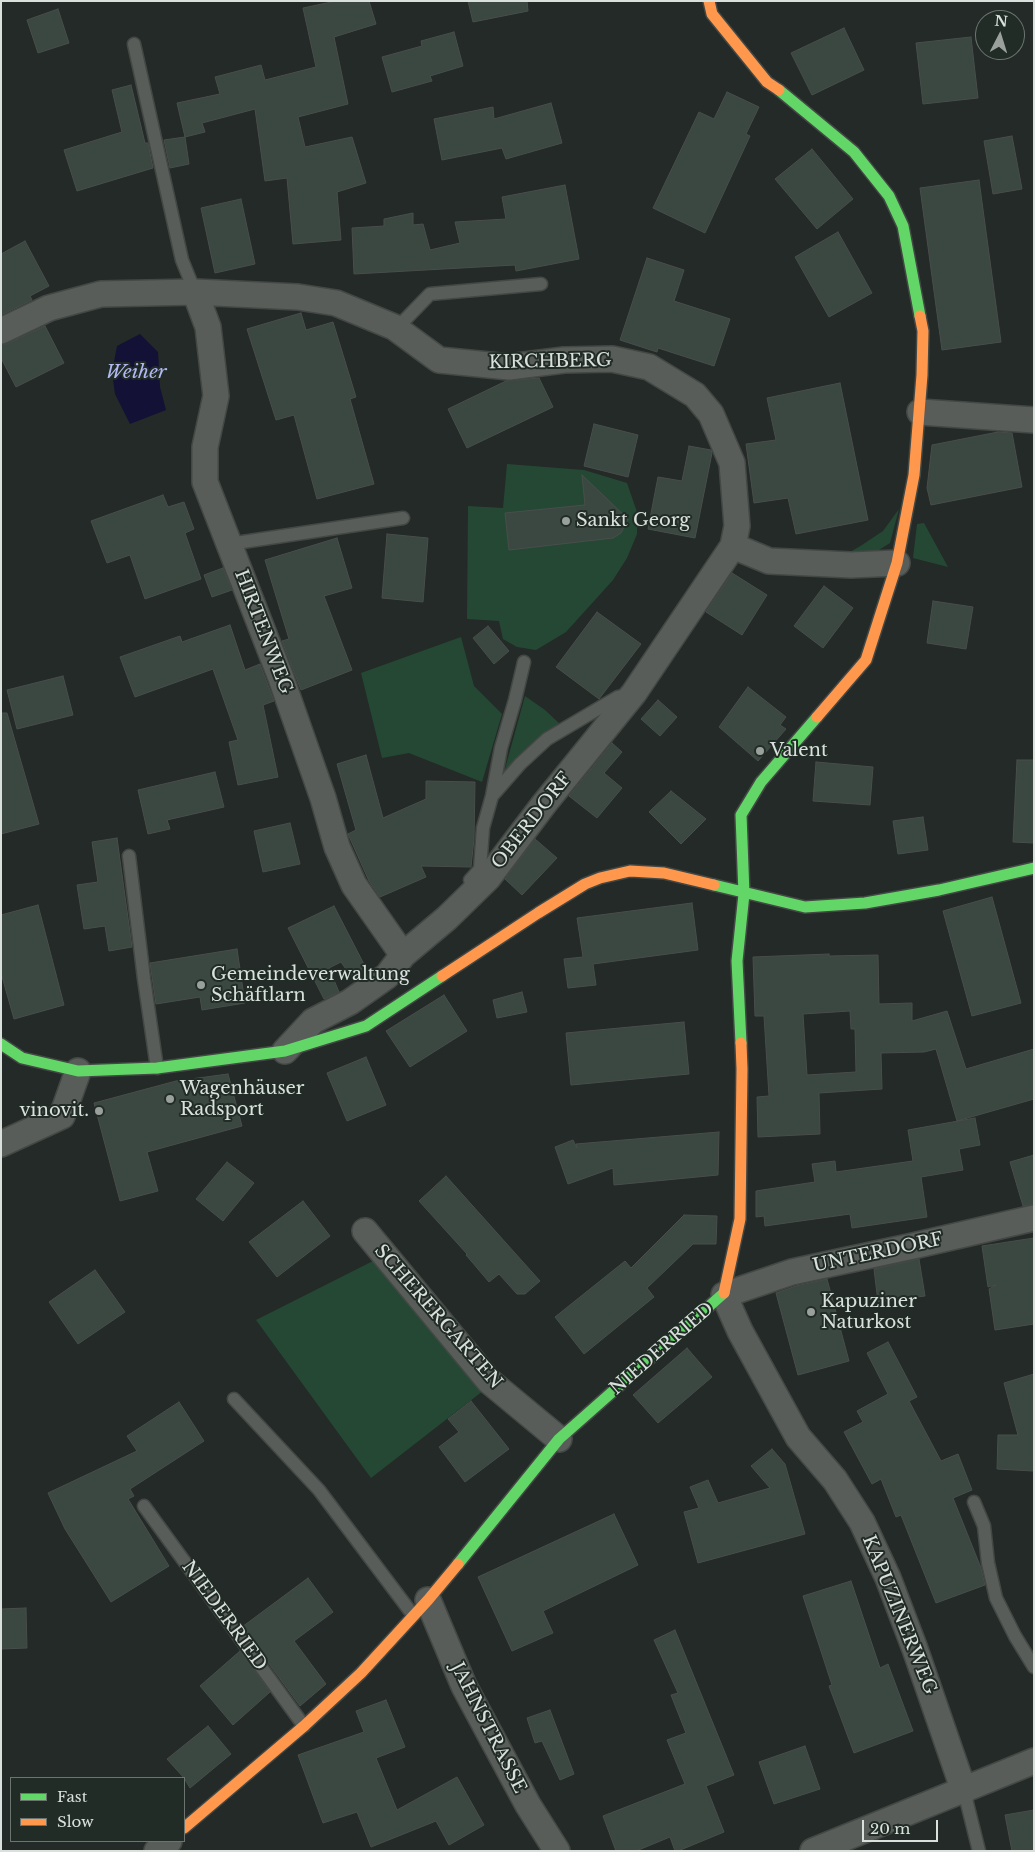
<!DOCTYPE html>
<html>
<head>
<meta charset="utf-8">
<style>
  body { margin:0 }
  #map { position:relative; width:1035px; height:1852px; overflow:hidden; background:#242a27; font-family:"Libre Baskerville",serif }
  canvas { display:block }
  .frame { position:absolute; inset:0; border:2px solid #dae1dd; pointer-events:none }
  .legend { position:absolute; left:10px; top:1777px; width:175px; height:65px; box-sizing:border-box; background:#222c26; border:1px solid #6c746f; margin:0; padding:6px 9px; list-style:none; font-size:15px; color:#dae1dd }
  .legend li { display:flex; align-items:center; gap:10px; height:25px }
  .legend b { width:25px; border:1px solid #6c746f }
  .north { position:absolute; left:975px; top:10px; width:50px; height:50px; box-sizing:border-box; background:#222c26; border:1px solid #6c746f; border-radius:50%; rotate:5deg; font-size:14px; font-weight:700; line-height:20px; text-align:center; color:#dae1dd }
  .north::after { content:''; display:block; margin:auto; width:18px; height:22px; background:#9aa19d; clip-path:polygon(50% 0,100% 100%,50% 72%,0 100%) }
  .scale { position:absolute; left:862px; top:1820px; width:76px; height:22px; box-sizing:border-box; border:2px solid #dae1dd; border-top:0; padding-left:6px; font-size:15px; line-height:18px; white-space:nowrap; color:#dae1dd; -webkit-text-stroke:4px #222c26; paint-order:stroke }
</style>
</head>
<body>
<div id="map">
<canvas width="1035" height="1852"></canvas>
<div class="frame"></div>
<ul class="legend">
<li><b style="height:6px;background:#63d668"></b>Fast</li>
<li><b style="height:6px;background:#ff974d"></b>Slow</li>
</ul>
<div class="north">N</div>
<div class="scale">20 m</div>
</div>
<script>
const ctx = document.querySelector('canvas').getContext('2d');
ctx.lineJoin = 'round';
function paint(path, color) { ctx.fillStyle = color; ctx.fill(path, 'evenodd'); }
const toPath = rows => new Path2D(rows.map(r => 'M' + r).join(''));
function trace(path, color, width, dash) { ctx.strokeStyle = color; ctx.lineWidth = width; ctx.lineCap = dash ? 'butt' : 'round'; ctx.setLineDash(dash || []); ctx.stroke(path); }
function write(font, color, halo, rows, align = 'center') {
  ctx.font = font + ' "Libre Baskerville",serif'; ctx.lineWidth = 4; ctx.setLineDash([]); ctx.textBaseline = 'middle'; ctx.strokeStyle = halo; ctx.fillStyle = color; for (const [text, x, y, turn = 0] of rows) {
    ctx.save(); ctx.translate(x, y); ctx.rotate((+turn || 0) * Math.PI / 180); ctx.textAlign = isNaN(turn) ? turn : align; if (halo) ctx.strokeText(text, 0, 0); ctx.fillText(text, 0, 0); ctx.restore();
  }
}
const green = toPath([
  [507,464,584,470,627,483,637,512,637,534,627,558,613,580,566,632,536,650,517,647,503,639,499,621,467,619,468,506,503,508],
  [899,509,890,543,871,555,840,558,862,545,883,531],
  [924,523,948,567,913,558,917,524],
  [461,637,474,686,502,714,482,782,409,753,382,758,361,673],
  [525,696,545,710,561,725,503,776],
  [373,1261,488,1387,371,1478,256,1320]
]);
const water = toPath([
  [140,334,158,352,160,387,166,410,130,424,115,394,112,372,117,346]
]);
const building = toPath([
  [336,1,369,1,376,24,334,37,348,104,298,117,305,147,352,137,366,183,337,192,341,240,293,244,287,178,265,181,255,109,202,123,205,132,185,137,177,103,220,94,215,77,261,65,265,80,316,67,303,8,336,1],
  [468,1,527,1,528,11,473,22,468,1],
  [58,9,69,43,38,53,27,20,58,9],
  [844,28,864,70,812,95,791,53,844,28],
  [454,32,463,66,430,76,432,81,392,92,382,57,422,46,421,41,454,32],
  [971,37,978,98,923,104,916,43,971,37],
  [131,85,145,143,148,143,153,168,77,191,64,150,122,132,112,90,131,85],
  [727,92,759,107,746,134,750,136,705,233,653,208,699,112,714,119,727,92],
  [551,103,562,143,506,159,502,148,442,160,434,119,493,107,494,119,551,103],
  [1012,136,1022,189,993,194,984,141,1012,136],
  [185,137,189,164,170,168,164,140,185,137],
  [812,149,853,199,817,229,775,179,812,149],
  [979,180,1001,342,942,350,920,188,979,180],
  [565,185,579,259,516,271,515,265,354,274,352,228,384,226,384,219,413,213,413,225,423,224,430,250,460,243,455,222,506,219,502,197,565,185],
  [241,199,255,264,215,273,201,208,241,199],
  [838,232,872,293,829,317,795,257,838,232],
  [25,241,49,286,30,296,32,300,1,315,1,254,25,241],
  [647,258,684,270,674,301,730,319,714,366,658,348,657,352,620,340,647,258],
  [301,313,306,330,333,322,356,397,350,399,374,484,317,499,294,415,276,420,247,329,301,313],
  [45,326,64,363,16,387,1,358,1,345,7,344,45,326],
  [539,378,553,407,467,448,448,409,506,381,539,378],
  [840,383,868,520,796,534,788,498,754,503,746,444,776,440,767,398,840,383],
  [594,424,638,435,628,477,584,466,594,424],
  [998,432,1012,433,1022,487,931,505,927,488,932,445,998,432],
  [689,446,711,450,712,453,695,538,648,529,658,477,682,481,689,446],
  [582,475,628,519,621,533,613,538,509,550,505,513,585,505,582,475],
  [163,495,168,507,184,502,194,529,185,533,201,579,145,599,130,555,107,563,91,521,163,495],
  [387,534,428,538,423,602,382,598,387,534],
  [337,538,352,588,324,596,352,670,301,690,282,641,289,639,265,560,337,538],
  [223,568,232,590,212,597,204,575,223,568],
  [732,573,767,595,742,635,706,612,732,573],
  [824,586,853,608,823,648,794,626,824,586],
  [933,601,973,607,966,649,927,643,933,601],
  [597,612,641,644,599,699,556,667,597,612],
  [230,625,245,670,260,664,274,701,263,705,278,777,238,785,229,742,238,740,213,669,135,697,120,657,180,636,182,642,230,625],
  [488,626,509,651,494,664,473,638,488,626],
  [63,676,73,715,17,729,7,690,63,676],
  [748,687,786,717,780,725,786,729,758,761,719,727,748,687],
  [658,700,677,717,660,736,641,719,658,700],
  [1,713,7,713,39,824,1,834,1,713],
  [612,743,622,752,604,773,622,788,597,818,569,796,612,743],
  [366,755,383,818,426,799,426,781,475,782,474,839,471,867,421,866,426,877,380,897,369,881,348,834,356,830,337,764,366,755],
  [1017,760,1034,760,1034,843,1013,842,1017,760],
  [816,762,873,767,870,805,813,801,816,762],
  [215,772,224,807,167,820,170,829,148,834,138,790,215,772],
  [671,791,706,819,681,844,649,812,671,791],
  [923,817,928,850,898,854,893,821,923,817],
  [290,823,300,864,263,872,254,831,290,823],
  [117,838,132,947,109,951,105,926,84,929,77,885,98,882,92,842,117,838],
  [535,839,557,858,522,895,505,879,535,839],
  [992,897,1021,1003,972,1016,943,911,992,897],
  [692,903,698,950,593,964,596,985,568,988,564,959,583,957,577,918,692,903],
  [38,905,64,1005,14,1019,1,973,1,915,38,905],
  [334,906,368,972,354,981,341,962,329,968,339,992,324,999,288,928,334,906],
  [237,949,245,1003,202,1010,200,997,156,1004,150,963,237,949],
  [829,954,829,956,878,955,879,1004,912,1003,912,1021,947,1011,966,1069,1034,1049,1034,1099,957,1121,936,1049,924,1052,881,1053,882,1089,819,1093,820,1134,758,1137,757,1097,769,1096,764,1016,755,1016,753,957,829,954],
  [850,1011,851,1029,855,1029,856,1072,807,1075,803,1014,850,1011],
  [522,992,527,1012,497,1018,493,1000,522,992],
  [444,995,467,1031,410,1067,386,1031,444,995],
  [684,1022,689,1074,571,1085,566,1033,684,1022],
  [366,1057,386,1105,347,1121,327,1073,366,1057],
  [228,1074,242,1126,147,1152,158,1191,120,1201,94,1103,176,1081,228,1074],
  [975,1118,980,1145,959,1149,963,1170,921,1177,927,1217,852,1228,850,1214,765,1226,764,1216,756,1217,756,1191,815,1182,812,1164,835,1161,836,1172,913,1161,908,1130,975,1118],
  [719,1132,718,1175,614,1185,613,1168,568,1184,555,1147,573,1140,577,1148,576,1144,719,1132],
  [1034,1155,1034,1204,1023,1206,1010,1162,1034,1155],
  [227,1162,254,1183,223,1221,196,1199,227,1162],
  [446,1176,540,1281,525,1294,517,1294,499,1274,489,1282,466,1255,467,1254,419,1201,446,1176],
  [303,1201,330,1236,277,1277,249,1242,303,1201],
  [684,1215,717,1216,716,1244,693,1244,647,1288,654,1297,584,1354,555,1317,625,1261,631,1268,684,1215],
  [1034,1238,1034,1324,995,1330,989,1289,996,1285,988,1287,982,1246,1034,1238],
  [919,1259,925,1296,878,1302,874,1269,919,1259],
  [95,1270,125,1312,78,1344,49,1302,95,1270],
  [827,1279,849,1361,798,1375,776,1293,796,1286,827,1279],
  [888,1342,917,1397,909,1401,941,1461,958,1454,972,1490,953,1498,981,1568,985,1585,936,1603,901,1515,896,1517,881,1479,872,1484,844,1432,863,1422,857,1411,888,1394,867,1353,888,1342],
  [687,1348,712,1377,658,1423,633,1395,687,1348],
  [1034,1374,1034,1468,1033,1471,997,1469,998,1435,1018,1435,1004,1383,1034,1374],
  [471,1401,509,1449,465,1482,439,1447,459,1432,448,1419,471,1401],
  [179,1402,204,1441,130,1489,134,1496,128,1499,169,1566,111,1602,65,1529,48,1493,137,1451,127,1436,179,1402],
  [772,1449,785,1464,805,1534,698,1563,684,1512,699,1508,690,1487,708,1480,718,1503,770,1488,751,1466,772,1449],
  [614,1514,638,1565,543,1611,553,1633,512,1651,478,1577,614,1514],
  [308,1578,333,1612,294,1641,326,1684,300,1706,242,1627,308,1578],
  [851,1581,880,1668,888,1664,913,1731,854,1753,829,1686,832,1685,803,1596,851,1581],
  [26,1608,27,1648,1,1649,1,1609,26,1608],
  [675,1630,734,1775,706,1786,724,1832,678,1851,675,1851,670,1837,636,1851,616,1851,603,1816,685,1784,667,1740,686,1733,671,1695,678,1693,654,1640,675,1630],
  [240,1651,270,1692,233,1725,200,1686,240,1651],
  [386,1700,405,1747,376,1758,397,1810,457,1777,484,1825,449,1845,436,1821,371,1847,357,1812,323,1823,298,1755,364,1732,356,1711,386,1700],
  [550,1710,574,1774,560,1780,542,1741,535,1743,527,1718,550,1710],
  [208,1726,231,1754,190,1788,184,1778,167,1759,208,1726],
  [805,1746,820,1789,774,1804,759,1762,805,1746],
  [1034,1810,1034,1851,1012,1851,1005,1815,1034,1810]
]);
const lane = toPath([
  [134,44,182,260,195,292],
  [397,328,430,294,541,284],
  [229,544,403,518],
  [492,796,520,764,547,739,618,697,626,695],
  [129,856,144,979,157,1068],
  [470,880,480,869,483,828,492,796,501,748,515,700,524,662],
  [234,1399,319,1490,413,1615],
  [974,1502,984,1526,988,1563,996,1598,1015,1636,1034,1667],
  [144,1506,304,1726],
  [964,1791,979,1851]
]);
const street = toPath([
  [195,292,208,327,216,396,205,447,205,482,281,678,323,798,337,847,354,885,403,955],
  [1,331,49,308,101,294,195,292,298,297,336,303,394,327,439,360,509,367,564,360,612,359,649,367,695,395,711,414,732,463,737,526,733,546,634,693,544,804,488,878,447,918,403,955,387,976,350,1002,313,1021,285,1051],
  [920,412,1034,420],
  [733,546,769,561,851,565,897,563],
  [1,1144,62,1116,78,1071],
  [365,1231,489,1381,559,1439],
  [428,1600,464,1686,528,1805,557,1851],
  [964,1791,915,1649,888,1578,862,1522,835,1480,798,1437,740,1331,724,1295,792,1272,913,1246,1034,1218],
  [157,1851,169,1841],
  [813,1851,1034,1761]
]);
const fast = toPath([
  [779,90,854,152,889,196,903,226,920,316],
  [714,885,805,907,865,903,939,890,1034,868],
  [741,1043,737,961,744,894,741,815,761,782,817,717],
  [1,1044,22,1058,78,1071,157,1068,285,1051,366,1026,442,976],
  [458,1564,559,1439,724,1293]
]);
const slow = toPath([
  [709,1,712,14,767,82,779,90],
  [817,717,866,660,897,563,914,475,922,375,923,331,920,316],
  [442,976,538,913,585,884,600,878,630,871,664,873,714,885],
  [724,1293,740,1219,742,1069,741,1043],
  [184,1828,304,1726,361,1673,428,1600,458,1564]
]);
const markers = [
  [566,521,5,"#9aa19d"],
  [760,751,5,"#9aa19d"],
  [201,985,5,"#9aa19d"],
  [170,1099,5,"#9aa19d"],
  [99,1111,5,"#9aa19d"],
  [811,1312,5,"#9aa19d"]
];
const streetNames = [
  ["KIRCHBERG",550,362,-1],
  ["HIRTENWEG",263,632,69],
  ["OBERDORF",532,821,-52],
  ["UNTERDORF",878,1253,-12],
  ["SCHERERGARTEN",438,1317,49],
  ["NIEDERRIED",662,1349,-41],
  ["KAPUZINERWEG",899,1615,68],
  ["NIEDERRIED",224,1616,54],
  ["JAHNSTRASSE",488,1728,63]
];
const poiNames = [
  ["Sankt Georg",576,521],
  ["Valent",770,751],
  ["Gemeindeverwaltung",211,975],
  ["Schäftlarn",211,996],
  ["Wagenhäuser",180,1089],
  ["Radsport",180,1110],
  ["vinovit.",89,1111,"right"],
  ["Kapuziner",821,1302],
  ["Naturkost",821,1323]
];
const waterNames = [
  ["Weiher",136,373]
];
paint(green, '#254835');
paint(water, '#131136');
paint(building, '#3b4741');
trace(building, '#494e4b', 1);
trace(lane, '#434845', 15);
trace(street, '#434845', 28);
trace(fast, '#434845', 14);
trace(slow, '#434845', 14);
trace(lane, '#595d5a', 12);
trace(street, '#595d5a', 25);
trace(fast, '#63d668', 11);
trace(slow, '#ff974d', 11);
for (const [x, y, r, color] of markers) { const dot = new Path2D(); dot.arc(x, y, r, 0, 2 * Math.PI); ctx.fillStyle = color; ctx.fill(dot); trace(dot, '#222c26', 2); }
write('18px', '#dae1dd', '#222c26', streetNames);
write('18px', '#dae1dd', '#222c26', poiNames, 'left');
write('italic 19px', '#b2b8f4', '#222c26', waterNames);
</script>
</body>
</html>
